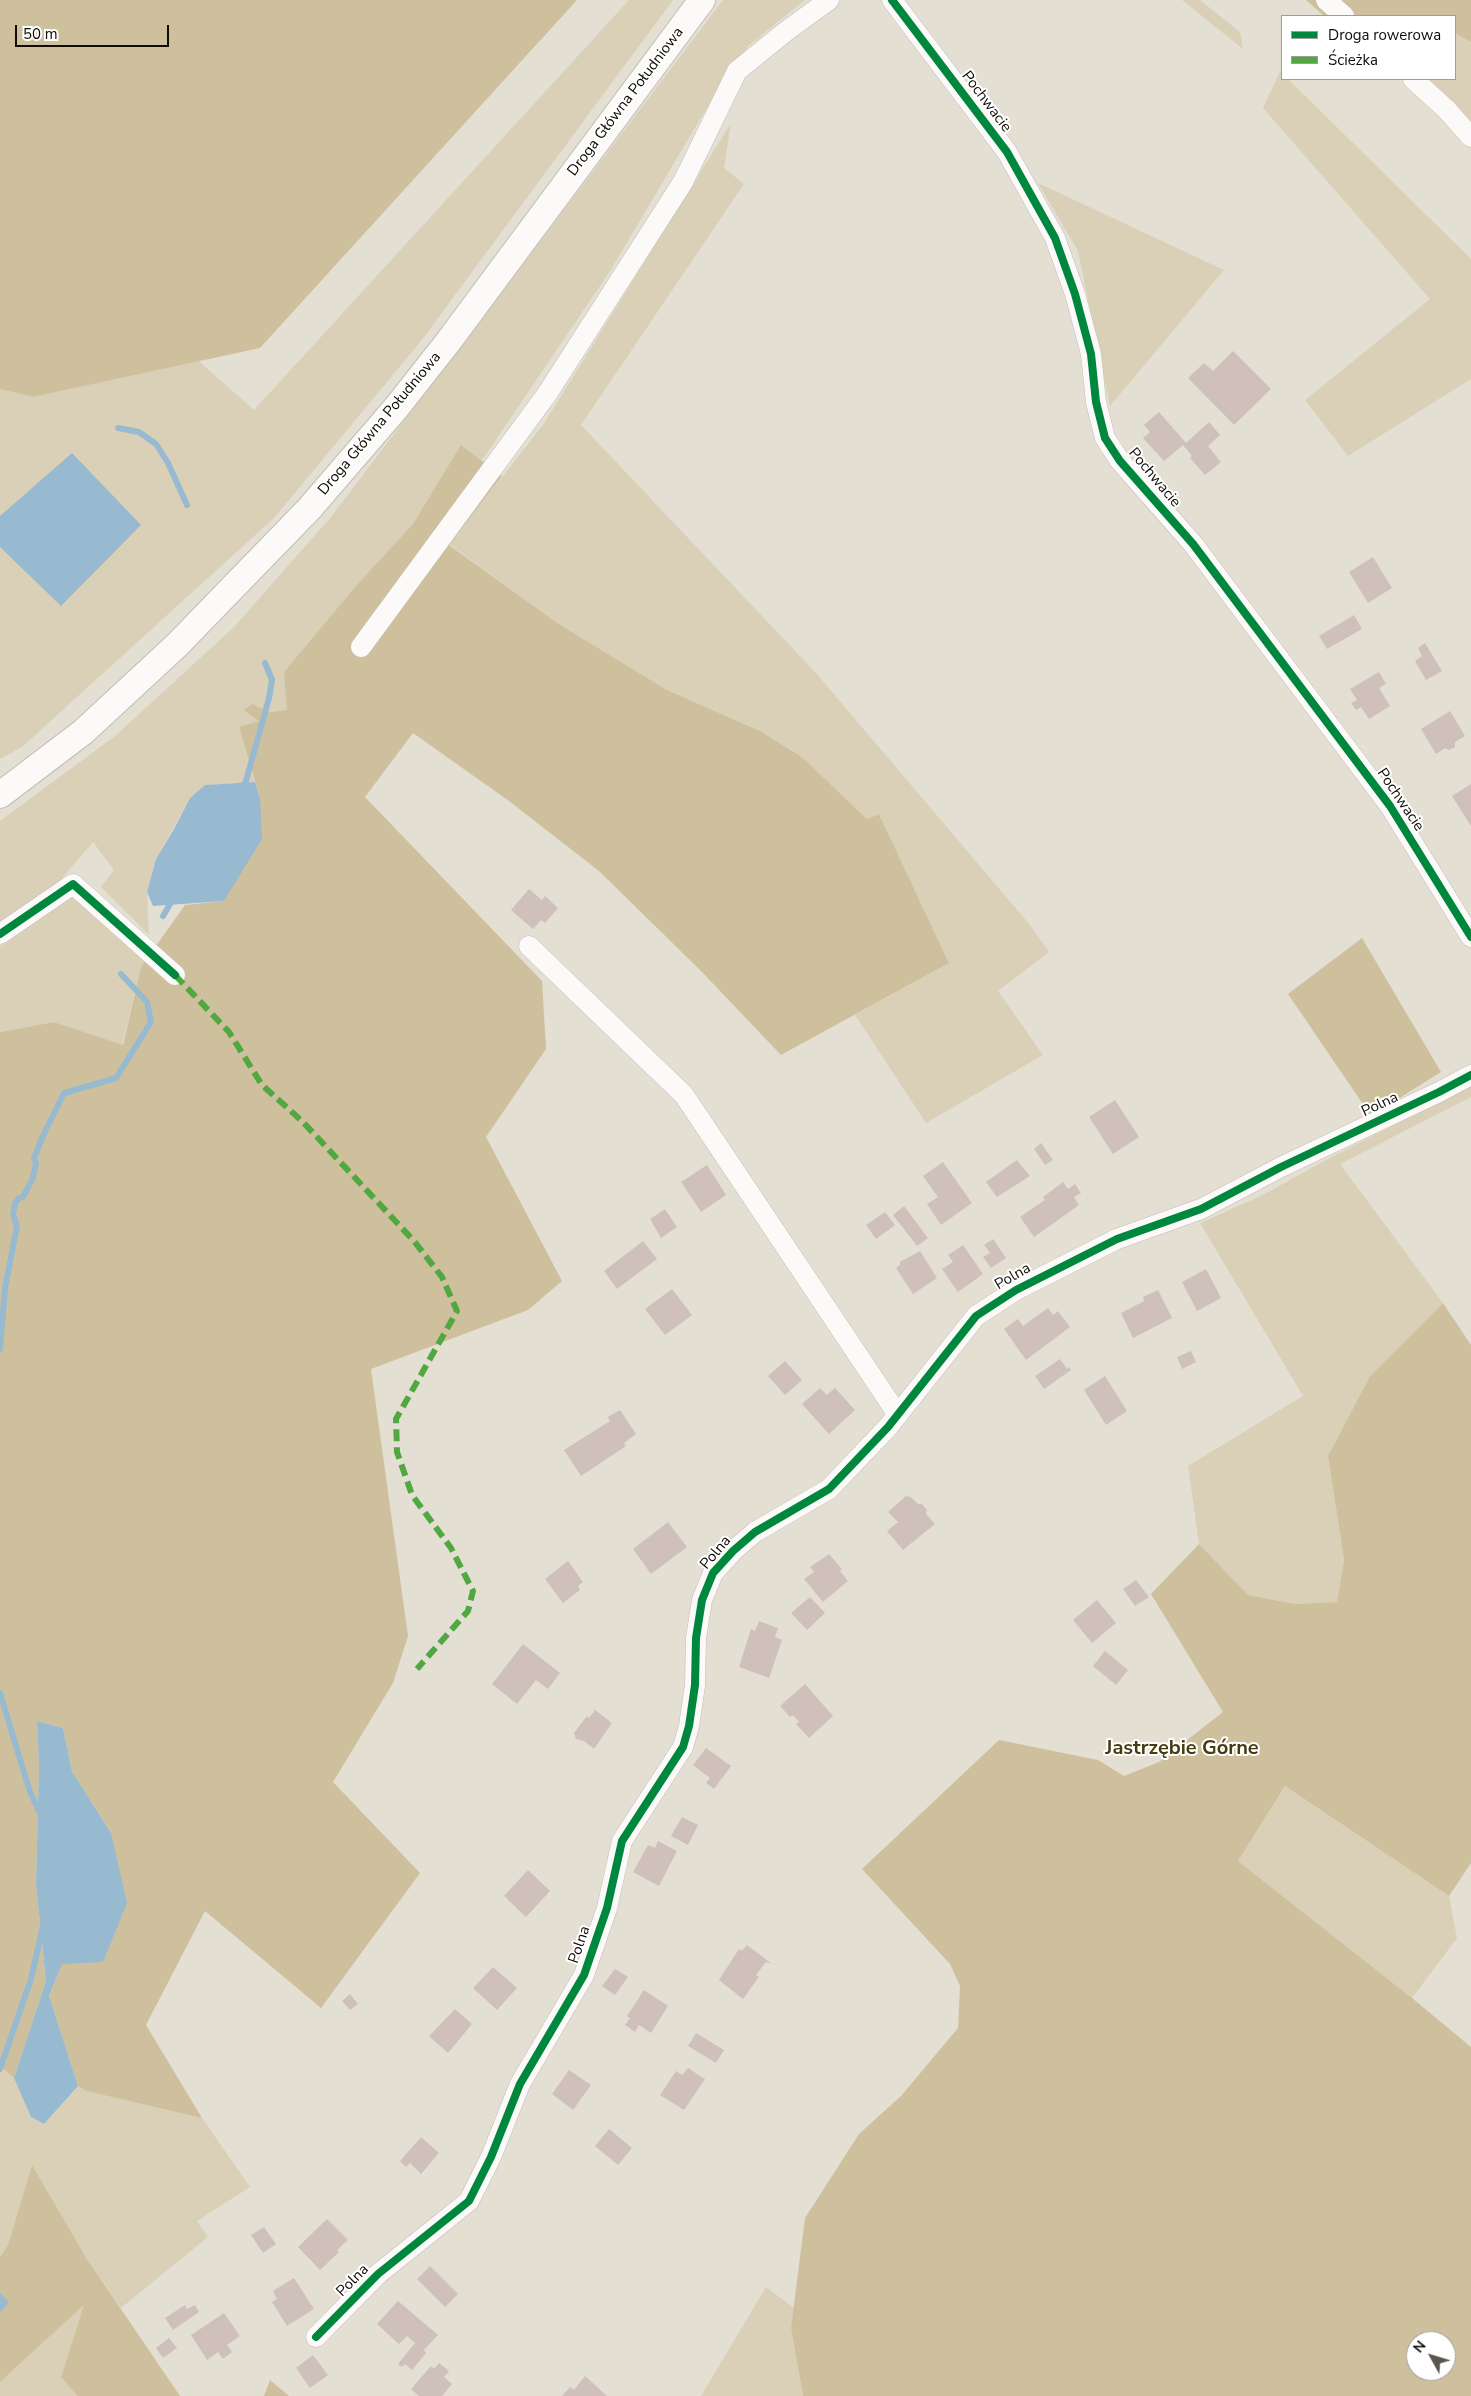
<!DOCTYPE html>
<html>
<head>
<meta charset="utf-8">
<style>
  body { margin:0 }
  #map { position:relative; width:1471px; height:2396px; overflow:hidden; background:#e4dfd3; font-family:"Nunito Sans",sans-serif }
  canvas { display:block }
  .legend { position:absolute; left:1281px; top:15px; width:175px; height:65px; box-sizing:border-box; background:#fff; border:1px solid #9f9d9b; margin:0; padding:6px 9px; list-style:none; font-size:15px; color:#0f0b05 }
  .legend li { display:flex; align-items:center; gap:10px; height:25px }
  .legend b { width:25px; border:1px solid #9f9d9b }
  .north { position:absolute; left:1406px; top:2331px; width:50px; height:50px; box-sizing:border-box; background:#fff; border:1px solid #9f9d9b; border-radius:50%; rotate:309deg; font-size:14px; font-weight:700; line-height:20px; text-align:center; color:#0f0b05 }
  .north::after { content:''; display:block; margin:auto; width:18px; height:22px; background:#5a554d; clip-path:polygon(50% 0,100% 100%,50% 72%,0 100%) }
  .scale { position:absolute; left:15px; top:25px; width:154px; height:22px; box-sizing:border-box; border:2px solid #0f0b05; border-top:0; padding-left:6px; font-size:15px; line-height:18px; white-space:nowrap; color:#0f0b05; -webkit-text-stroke:4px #fff; paint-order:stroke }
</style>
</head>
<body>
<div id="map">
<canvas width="1471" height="2396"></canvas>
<ul class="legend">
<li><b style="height:6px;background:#00873e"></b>Droga rowerowa</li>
<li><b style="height:6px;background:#51a840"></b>Ścieżka</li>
</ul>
<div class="north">N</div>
<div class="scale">50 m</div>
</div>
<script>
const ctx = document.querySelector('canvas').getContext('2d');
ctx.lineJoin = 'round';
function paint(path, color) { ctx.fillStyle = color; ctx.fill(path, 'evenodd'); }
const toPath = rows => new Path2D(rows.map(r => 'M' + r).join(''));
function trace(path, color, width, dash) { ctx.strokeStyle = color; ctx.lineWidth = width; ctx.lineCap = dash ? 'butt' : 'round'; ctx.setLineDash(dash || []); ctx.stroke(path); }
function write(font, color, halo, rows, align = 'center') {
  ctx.font = font + ' "Nunito Sans",sans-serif'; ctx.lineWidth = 4; ctx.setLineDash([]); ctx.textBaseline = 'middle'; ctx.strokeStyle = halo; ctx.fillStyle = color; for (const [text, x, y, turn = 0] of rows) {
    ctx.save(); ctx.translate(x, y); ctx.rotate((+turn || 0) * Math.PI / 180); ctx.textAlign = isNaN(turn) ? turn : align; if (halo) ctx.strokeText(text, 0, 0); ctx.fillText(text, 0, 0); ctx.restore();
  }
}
const green = toPath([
  [629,0,673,0,421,341,274,518,22,747,0,759,0,389,33,397,199,361,254,410],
  [723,0,805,0,748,46,700,119,612,268,439,524,344,716,239,727,255,782,205,785,190,798,156,859,147,892,149,935,101,887,114,870,93,842,58,883,0,921,0,821,115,736,234,627,331,517],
  [1182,0,1200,0,1240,32,1243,49],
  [1455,33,1471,42,1471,135,1417,79,1455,79],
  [1280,71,1282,74,1282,79,1288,79,1471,259,1471,379,1348,456,1305,400,1430,299,1263,108],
  [731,123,724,168,744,184,581,425,816,673,1030,925,1049,952,998,991,1043,1055,926,1123,855,1015,949,963,879,814,867,819,802,757,760,731,667,690,559,624,449,544,543,425],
  [1038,183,1224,270,1110,406,1078,251],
  [74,896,147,959,141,967,122,1045,54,1022,0,1032,0,947],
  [1471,1085,1471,1097,1340,1164,1443,1303,1370,1376,1328,1456,1344,1560,1337,1602,1296,1604,1248,1595,1199,1544,1188,1466,1303,1396,1200,1223,1261,1196,1326,1160],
  [1285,1786,1449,1896,1457,1938,1412,1998,1238,1861],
  [0,2066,14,2078,31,2117,44,2124,78,2086,86,2091,202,2118,250,2187,197,2221,208,2237,121,2308,87,2259,32,2166,8,2245,0,2257],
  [766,2287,794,2308,791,2328,803,2396,701,2396],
  [85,2304,61,2377,77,2396,0,2396,0,2382]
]);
const forest = toPath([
  [0,0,577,0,260,348,33,397,0,389],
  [1306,0,1471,0,1471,42,1455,33,1455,16,1324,16],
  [461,445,502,476,449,545,559,624,667,690,760,731,802,757,867,819,879,814,949,963,781,1055,702,972,599,871,509,801,413,733,365,797,542,981,546,1049,486,1137,562,1281,528,1310,371,1369,408,1636,393,1683,333,1782,420,1873,321,2008,205,1911,146,2025,202,2118,86,2091,78,2086,49,1997,111,1833,72,1771,63,1728,37,1721,39,1768,36,1885,46,1981,14,2078,0,2066,0,1032,54,1022,123,1045,141,967,185,905,224,901,260,798,239,727,259,721,244,710,252,704,263,709,265,713,287,710,284,672,356,586,413,524],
  [1362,938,1441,1072,1371,1116,1288,994],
  [1443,1303,1471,1345,1471,1863,1449,1896,1285,1786,1238,1861,1412,1998,1471,2047,1471,2396,803,2396,791,2328,805,2218,859,2134,901,2096,958,2028,960,1986,950,1964,862,1869,999,1740,1098,1760,1124,1776,1159,1762,1223,1712,1151,1594,1199,1544,1248,1595,1296,1604,1337,1602,1344,1560,1328,1456,1370,1376],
  [1416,2341,1446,2341,1446,2371,1416,2371],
  [32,2165,87,2259,180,2396,77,2396,61,2377,84,2305,0,2382,0,2257,8,2245],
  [270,2380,289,2396,264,2396]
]);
const water = toPath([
  [72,453,141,525,61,606,0,547,0,516],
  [255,782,260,798,262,839,224,901,153,906,147,892,156,859,174,829,190,798,205,785],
  [37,1721,63,1728,72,1771,111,1833,127,1903,103,1962,62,1964,49,1996,78,2086,44,2124,31,2117,14,2078,46,1981,36,1885,39,1768]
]);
const stream = toPath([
  [118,428,139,432,156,444,168,463,187,505],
  [242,788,246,781,269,698,272,680,265,663],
  [163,916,173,899],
  [0,1349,5,1288,17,1226,13,1215,15,1204,18,1199,23,1197,33,1178,36,1163,34,1158,43,1136,64,1093,116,1078,151,1022,147,1002,121,974],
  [0,1693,30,1792,41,1815],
  [0,2069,31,1979,43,1926],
  [0,2297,5,2302,0,2308]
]);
const building = toPath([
  [1233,351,1271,389,1234,425,1188,378,1204,363,1213,371],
  [1159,412,1186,443,1209,422,1220,435,1208,446,1221,462,1205,475,1190,458,1192,456,1183,445,1164,461,1143,438,1150,432,1144,425],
  [1373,557,1392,588,1368,603,1349,572],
  [1354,615,1362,629,1327,649,1319,636],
  [1425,643,1442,671,1426,680,1415,661,1422,656,1418,648],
  [1379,672,1386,684,1379,688,1390,706,1369,719,1361,707,1356,710,1351,703,1357,700,1350,689],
  [1450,711,1465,736,1455,742,1455,747,1449,750,1445,748,1436,754,1421,729],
  [1471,784,1471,826,1452,796],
  [529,889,542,900,545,896,558,908,545,923,541,920,533,929,511,910],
  [1115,1100,1139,1137,1113,1154,1089,1117],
  [1041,1143,1053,1160,1045,1165,1034,1149],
  [1017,1160,1030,1176,997,1197,986,1182],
  [943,1162,972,1203,941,1225,927,1204,938,1197,923,1176],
  [707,1165,726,1195,701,1212,681,1182],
  [1063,1182,1068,1189,1075,1184,1081,1193,1074,1197,1079,1205,1034,1237,1020,1217,1045,1200,1043,1197],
  [904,1206,928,1238,917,1246,893,1215],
  [665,1209,677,1227,661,1238,650,1219],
  [885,1212,895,1225,876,1239,866,1225],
  [993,1239,1006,1258,991,1268,983,1257,990,1253,984,1245],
  [643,1241,657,1259,617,1289,604,1271],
  [963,1245,983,1274,958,1292,942,1269,953,1262,948,1255],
  [920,1251,937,1278,913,1294,896,1268,900,1265,900,1262],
  [1206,1269,1221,1298,1197,1311,1182,1282],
  [672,1289,692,1315,665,1335,645,1309],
  [1158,1290,1172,1318,1133,1338,1121,1313,1144,1301,1143,1297],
  [1048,1308,1053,1315,1058,1311,1070,1327,1026,1360,1004,1329,1018,1319,1023,1326],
  [1191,1351,1196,1362,1182,1369,1177,1357],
  [1060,1359,1067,1369,1069,1367,1071,1370,1044,1389,1035,1376],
  [785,1361,802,1380,785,1395,768,1376],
  [1105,1376,1127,1411,1106,1425,1084,1390],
  [820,1388,827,1395,835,1388,855,1410,829,1434,802,1404],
  [620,1410,636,1434,624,1443,626,1446,581,1476,564,1450,610,1421,608,1417],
  [906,1496,911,1497,918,1504,922,1504,927,1510,926,1514,935,1524,903,1550,887,1531,898,1522,888,1512],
  [668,1522,687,1547,651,1574,633,1549],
  [829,1554,842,1569,840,1571,848,1581,823,1602,804,1579,814,1572,810,1567],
  [568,1561,583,1582,578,1586,580,1590,563,1603,545,1579],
  [1136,1580,1149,1597,1135,1606,1123,1589],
  [810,1597,825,1613,807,1630,791,1613],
  [1097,1600,1116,1623,1092,1643,1073,1620],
  [759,1621,778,1628,775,1637,782,1640,769,1678,739,1667,751,1629,755,1631],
  [523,1644,560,1673,548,1689,536,1680,517,1704,492,1684],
  [1105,1651,1128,1670,1116,1685,1093,1666],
  [805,1684,833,1716,809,1738,796,1724,799,1722,793,1715,790,1717,780,1706],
  [595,1710,612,1723,594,1749,584,1741,576,1739,574,1733,587,1716,589,1718],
  [706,1748,731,1766,714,1789,706,1783,710,1778,693,1765],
  [682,1817,698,1825,688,1845,671,1836],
  [658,1841,677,1851,659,1886,633,1872,648,1845,655,1848],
  [528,1870,550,1891,526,1917,504,1896],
  [747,1945,772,1964,766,1962,756,1975,759,1977,743,1999,719,1980,739,1949,742,1951],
  [493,1967,517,1988,497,2010,473,1988],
  [615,1969,628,1977,615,1995,602,1986],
  [644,1990,668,2006,651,2033,639,2025,635,2032,625,2025,630,2018,627,2016],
  [350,1994,358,2004,350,2010,342,2001],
  [455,2009,472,2024,448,2053,429,2036],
  [696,2033,724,2050,716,2063,688,2046],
  [688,2068,705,2079,684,2110,660,2095,676,2071,682,2075],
  [569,2070,591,2085,573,2110,552,2094],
  [609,2129,632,2148,618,2165,595,2146],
  [421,2137,439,2153,421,2174,410,2163,406,2167,400,2161],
  [327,2219,348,2240,337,2250,339,2252,320,2270,298,2247],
  [264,2227,276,2244,263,2253,251,2235],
  [430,2266,458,2294,445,2307,417,2279],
  [294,2278,314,2309,287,2326,272,2302,277,2299,273,2291],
  [398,2301,438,2335,424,2350,426,2353,412,2370,405,2364,402,2367,398,2364,415,2343,407,2336,399,2344,377,2324],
  [185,2305,187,2309,195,2305,199,2312,173,2330,165,2318],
  [224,2313,240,2336,227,2345,232,2352,223,2359,218,2352,207,2360,191,2335],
  [169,2338,177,2348,163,2358,156,2348],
  [313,2355,328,2375,310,2388,296,2368],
  [439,2363,449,2371,444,2377,452,2384,442,2396,419,2396,411,2389,431,2366,434,2369],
  [585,2376,607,2396,562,2396,570,2387,574,2390]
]);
const minor = toPath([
  [892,0,1007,152,1055,238,1075,294,1091,354,1096,402,1105,438,1120,461,1193,544,1390,806,1471,937],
  [1326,0,1344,16],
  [1413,79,1447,110,1471,137],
  [361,647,547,394,683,182,737,71,785,32,829,0],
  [0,934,73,884,175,975],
  [529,946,684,1095,898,1415],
  [316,2337,378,2274,469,2201,491,2157,520,2084,584,1975,607,1908,622,1841,683,1747,689,1726,695,1685,696,1638,702,1600,713,1573,733,1551,755,1532,829,1489,888,1427,976,1316,1016,1290,1117,1239,1201,1209,1281,1167,1439,1092,1471,1075]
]);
const major = toPath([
  [0,795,83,732,176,646,309,509,396,408,448,342,702,0]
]);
const quiet = toPath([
  [175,975,229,1032,262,1085,302,1121,414,1241,442,1277,457,1311,396,1419,397,1452,412,1495,451,1548,473,1591,468,1611,417,1669]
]);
const cycleway = toPath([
  [892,0,1007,152,1055,238,1075,294,1091,354,1096,402,1105,438,1120,461,1193,544,1390,806,1471,937],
  [0,934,73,884,175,975],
  [316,2337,378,2274,469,2201,491,2157,520,2084,584,1975,607,1908,622,1841,683,1747,689,1726,695,1685,696,1638,702,1600,713,1573,733,1551,755,1532,829,1489,888,1427,976,1316,1016,1290,1117,1239,1201,1209,1281,1167,1439,1092,1471,1075]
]);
const streetNames = [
  ["Droga Główna Południowa",626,102,-53],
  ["Pochwacie",986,102,53],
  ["Droga Główna Południowa",380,424,-50],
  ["Pochwacie",1154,478,50],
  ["Pochwacie",1400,800,56],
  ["Polna",1380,1105,-25],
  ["Polna",1013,1277,-30],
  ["Polna",716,1553,-50],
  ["Polna",580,1945,-71],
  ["Polna",353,2281,-45]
];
const districtNames = [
  ["Jastrzębie Górne",1182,1749]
];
paint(green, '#dad0b8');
paint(forest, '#cfc09d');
paint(water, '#97bad0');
trace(stream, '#97bad0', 6);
paint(building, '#cfc0bb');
trace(minor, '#c2bdb4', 21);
trace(major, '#c2bdb4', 28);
trace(minor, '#fbfaf8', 20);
trace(major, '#fbfaf8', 26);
trace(quiet, '#51a840', 6, [12, 6]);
trace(cycleway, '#00873e', 8);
write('15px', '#0f0b05', '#fff', streetNames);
write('bold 20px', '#463c12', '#fff', districtNames);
</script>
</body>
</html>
